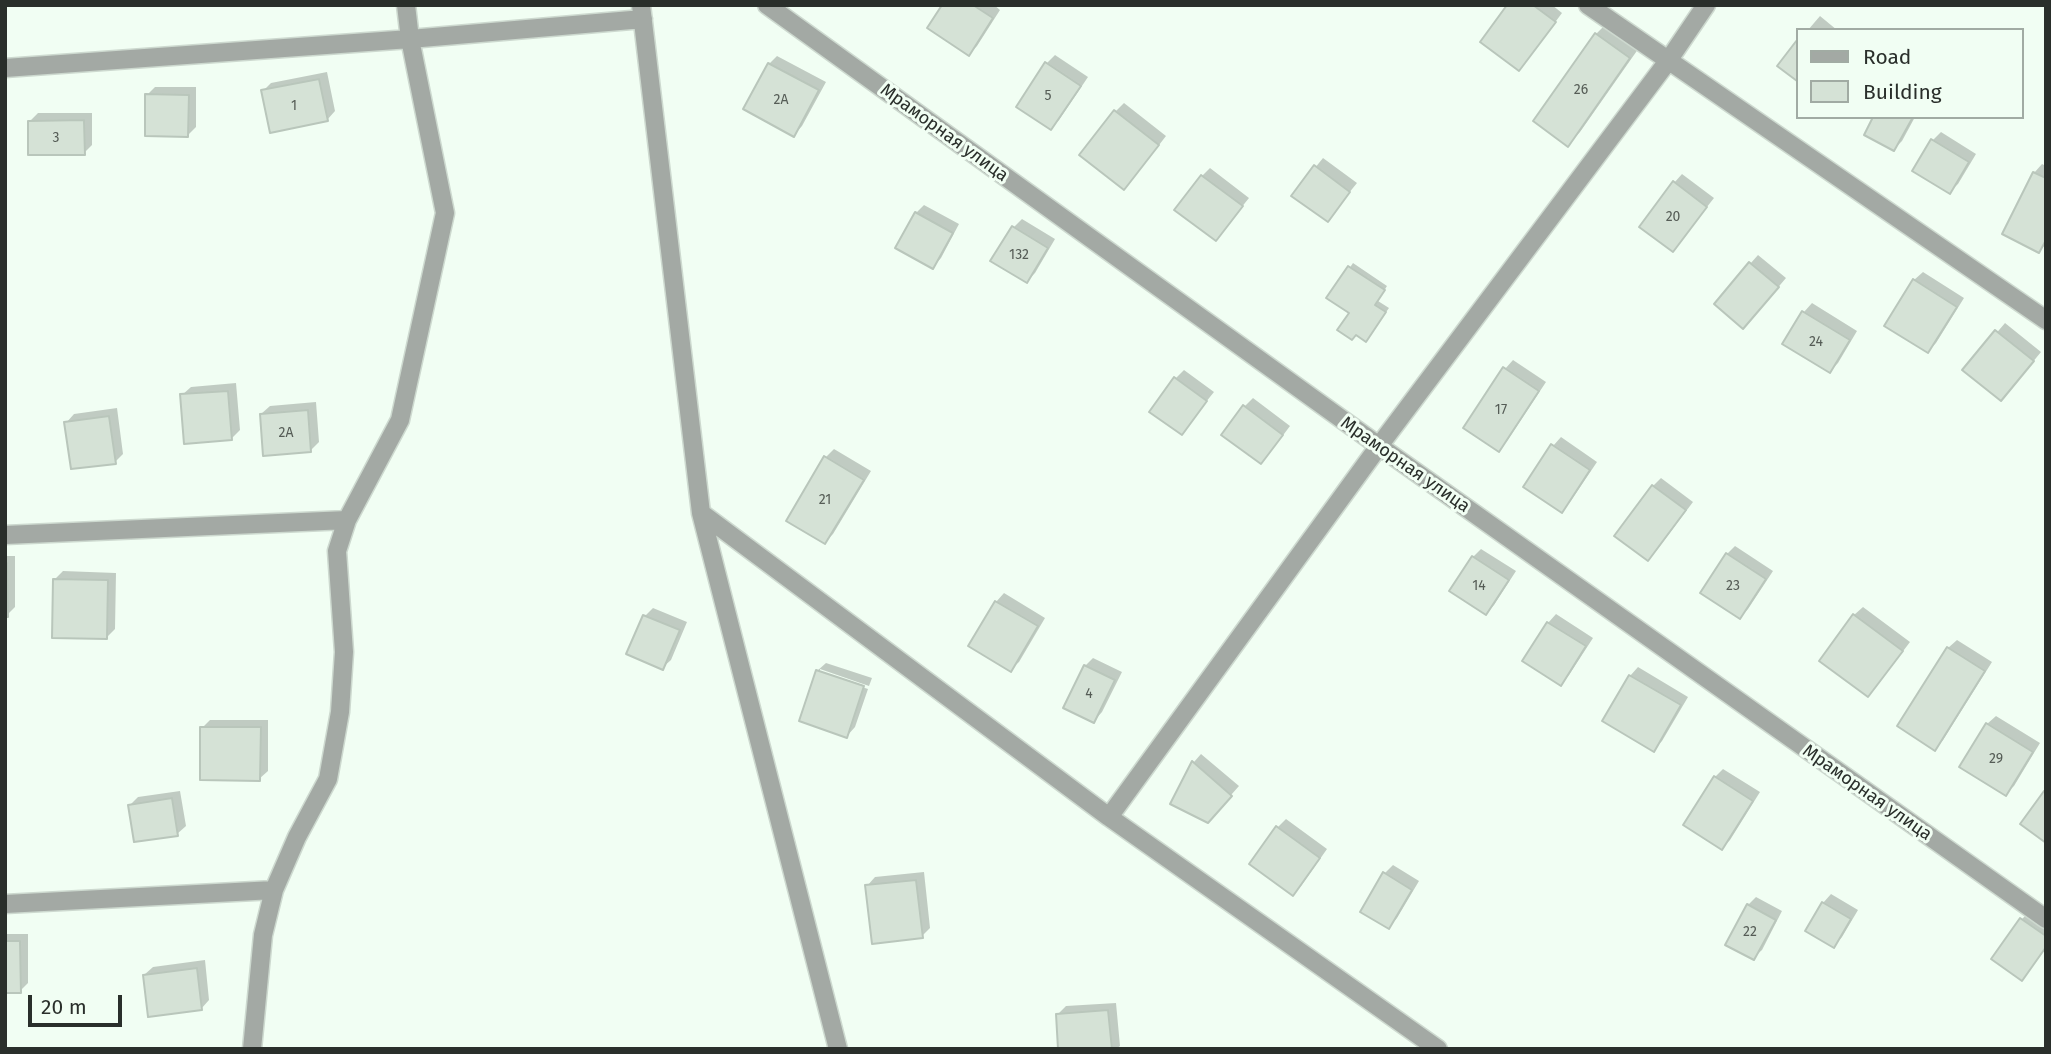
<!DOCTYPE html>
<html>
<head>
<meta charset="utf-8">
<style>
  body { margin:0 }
  #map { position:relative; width:2051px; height:1054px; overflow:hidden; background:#f1fef3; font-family:"Fira Sans",sans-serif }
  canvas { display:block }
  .frame { position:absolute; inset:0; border:7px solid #2a2f2b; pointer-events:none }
  .legend { position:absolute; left:1796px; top:28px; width:228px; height:91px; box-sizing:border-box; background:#f1fef3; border:2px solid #a1aba3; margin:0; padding:9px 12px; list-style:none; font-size:21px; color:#2a2f2b }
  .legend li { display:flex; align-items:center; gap:14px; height:35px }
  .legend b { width:35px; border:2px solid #a1aba3 }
  .scale { position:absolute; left:28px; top:995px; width:94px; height:32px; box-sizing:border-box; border:4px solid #2a2f2b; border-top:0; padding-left:9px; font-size:21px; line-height:24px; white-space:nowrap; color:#2a2f2b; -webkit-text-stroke:5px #f1fef3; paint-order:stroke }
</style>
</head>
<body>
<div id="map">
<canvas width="2051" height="1054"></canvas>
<div class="frame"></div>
<ul class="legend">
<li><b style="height:9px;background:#a3a9a4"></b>Road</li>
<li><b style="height:19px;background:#d5e2d6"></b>Building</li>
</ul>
<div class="scale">20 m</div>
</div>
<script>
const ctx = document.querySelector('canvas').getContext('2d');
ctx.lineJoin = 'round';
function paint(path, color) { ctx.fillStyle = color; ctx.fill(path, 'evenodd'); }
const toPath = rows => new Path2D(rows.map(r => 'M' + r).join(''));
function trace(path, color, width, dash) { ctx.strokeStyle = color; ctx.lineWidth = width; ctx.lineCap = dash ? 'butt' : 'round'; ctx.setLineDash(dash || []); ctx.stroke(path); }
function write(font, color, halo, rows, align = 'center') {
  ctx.font = font + ' "Fira Sans",sans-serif'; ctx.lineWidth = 6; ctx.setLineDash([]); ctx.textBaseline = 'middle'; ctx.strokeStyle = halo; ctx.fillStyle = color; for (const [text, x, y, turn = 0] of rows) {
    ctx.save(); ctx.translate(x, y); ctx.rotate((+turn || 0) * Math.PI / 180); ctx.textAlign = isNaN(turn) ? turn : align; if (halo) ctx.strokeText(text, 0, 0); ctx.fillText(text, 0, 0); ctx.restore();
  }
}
const shadow = toPath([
  [944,5,994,5,1000,10,977,46,969,54],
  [1510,5,1552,5,1562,13,1527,60],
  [1820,16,1837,30,1808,30],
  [1608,22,1641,45,1580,132,1568,144,1596,34],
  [1055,55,1088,77,1059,120,1051,128,1047,63],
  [777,56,826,82,802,126,794,135,769,64],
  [327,72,335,111,327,120,263,91,271,83],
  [155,87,196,87,196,127,188,135,147,95],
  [1124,103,1166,136,1132,180,1116,111],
  [38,113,92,113,92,145,84,153,29,122],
  [1875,117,1915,117,1902,141,1894,149],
  [1941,132,1976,154,1958,184,1949,192,1933,140],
  [1323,158,1357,183,1327,220,1293,195],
  [2042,164,2046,166,2046,244,2039,251,2034,173],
  [1210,168,1249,198,1216,239,1202,176],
  [1682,174,1714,198,1673,250,1674,183],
  [924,205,959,224,941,258,933,267,916,213],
  [1022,219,1055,239,1035,273,1027,281,993,261,1014,227],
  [1758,255,1786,278,1752,318,1750,264],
  [1353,263,1387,286,1378,301,1389,308,1369,336,1356,333,1351,313,1329,298],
  [1923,272,1964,298,1936,343,1928,351,1914,280],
  [1812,303,1857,331,1838,363,1830,371,1785,343,1804,312],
  [2005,323,2041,352,2009,391,1965,370],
  [1513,360,1546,382,1507,441,1498,450,1505,369],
  [1184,370,1214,392,1181,433,1151,412,1176,378],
  [236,383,240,430,231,439,182,395,191,387],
  [1253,398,1290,426,1269,454,1245,406],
  [316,402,319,442,311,450,261,414,270,406],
  [117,408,123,454,115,462,66,423,74,414],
  [1561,437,1597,462,1570,502,1562,511,1553,446],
  [834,449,871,471,833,534,825,542,826,457],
  [1661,478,1693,502,1656,551,1648,559,1653,486],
  [1735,546,1773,571,1748,609,1740,617,1727,554],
  [1481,549,1516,571,1494,605,1486,613,1473,557],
  [5,556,15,556,15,607,7,615,5,615],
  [63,571,116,573,115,629,106,638,54,580],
  [1004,593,1045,618,1019,662,1010,670,996,602],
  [1863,607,1910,642,1876,687,1868,695,1854,615],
  [653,608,687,622,671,660,662,668,645,616],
  [1556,614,1593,638,1569,675,1561,683,1524,660,1548,623],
  [1957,640,1992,662,1943,740,1935,748,1948,648],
  [1093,658,1122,672,1102,712,1094,721,1085,666],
  [826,663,872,678,869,686,820,669,820,673,868,689,855,727,847,736,817,671],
  [1638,667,1688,697,1662,741,1654,749,1604,721,1630,676],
  [1996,716,2040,743,2014,786,2005,794,1987,724],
  [210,720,268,720,268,771,259,779,202,728],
  [1201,754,1239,786,1216,812,1172,803,1194,762],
  [1723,769,1760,792,1730,840,1722,848,1715,777],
  [180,791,186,826,177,834,130,805,138,797],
  [1286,819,1327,849,1301,886,1292,894,1251,864,1278,827],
  [1393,865,1419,881,1397,918,1389,927,1385,873],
  [924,872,930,928,922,936,867,886,875,877],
  [1831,894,1858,910,1842,937,1834,946,1823,903],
  [1756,897,1782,911,1762,950,1753,958,1748,905],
  [2030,911,2046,923,2046,948,2030,970,2022,978,2021,920],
  [5,934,28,934,28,983,20,991,5,991],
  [205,960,209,1000,201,1009,144,975,153,967],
  [1116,1003,1120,1046,1116,1049,1060,1049,1057,1015,1066,1006]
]);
const building = toPath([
  [942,5,973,5,993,18,969,56,927,28,942,5],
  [1507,5,1533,5,1556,22,1519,71,1480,42,1507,5],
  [1595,33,1630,58,1568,147,1533,121,1595,33],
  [1797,40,1797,81,1777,66,1797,40],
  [1045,62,1081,86,1051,130,1016,107,1045,62],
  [768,63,819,90,794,137,743,109,768,63],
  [319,79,328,121,270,133,261,90,319,79],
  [145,94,189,95,188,137,145,136,145,94],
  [1114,110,1159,145,1124,190,1079,155,1114,110],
  [1873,117,1913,117,1894,151,1864,135,1873,117],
  [84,120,85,155,28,155,28,121,84,120],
  [1931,139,1969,162,1950,194,1912,171,1931,139],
  [1314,165,1350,192,1328,222,1291,196,1314,165],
  [2033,172,2046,178,2046,240,2039,253,2002,234,2033,172],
  [1201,175,1243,206,1216,241,1174,210,1201,175],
  [1673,181,1707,207,1673,252,1639,227,1673,181],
  [915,212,953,233,933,269,895,248,915,212],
  [1012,226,1048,248,1027,283,990,261,1012,226],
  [1749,262,1779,287,1743,329,1714,304,1749,262],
  [1348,266,1385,290,1375,305,1386,312,1366,342,1356,335,1352,340,1337,330,1349,313,1326,298,1348,266],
  [1913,279,1957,307,1928,353,1884,326,1913,279],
  [1802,311,1850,340,1830,373,1782,344,1802,311],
  [1995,330,2034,361,2001,401,1962,370,1995,330],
  [1503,367,1539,391,1499,452,1463,428,1503,367],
  [1174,377,1207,401,1182,435,1149,412,1174,377],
  [228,391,232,440,184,444,180,394,228,391],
  [1243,405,1283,435,1261,464,1221,435,1243,405],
  [308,410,311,452,263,456,260,414,308,410],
  [109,416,116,464,71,469,64,422,109,416],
  [1551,444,1590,470,1562,513,1523,487,1551,444],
  [824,456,864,480,825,544,786,521,824,456],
  [1652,485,1686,510,1648,561,1614,536,1652,485],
  [1726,553,1766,579,1740,619,1700,593,1726,553],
  [1472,556,1509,580,1486,615,1449,591,1472,556],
  [5,563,7,563,8,617,5,617,5,563],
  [53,579,108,580,107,639,52,638,53,579],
  [995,601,1038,626,1011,672,968,646,995,601],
  [1853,614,1903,651,1868,697,1819,661,1853,614],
  [643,615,680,630,663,670,626,654,643,615],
  [1547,622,1586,646,1561,686,1522,661,1547,622],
  [1947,647,1985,671,1935,751,1897,726,1947,647],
  [1084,665,1115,680,1094,723,1063,708,1084,665],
  [816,670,864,686,847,738,799,721,816,670],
  [1629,675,1681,705,1654,752,1602,721,1629,675],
  [1986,723,2033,752,2006,796,1959,767,1986,723],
  [200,727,261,727,260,781,200,780,200,727],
  [1192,761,1232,796,1208,823,1170,804,1192,761],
  [1714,776,1753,801,1722,850,1683,825,1714,776],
  [2044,791,2046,792,2046,843,2020,824,2044,791],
  [172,798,178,836,134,842,128,805,172,798],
  [1276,826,1320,858,1293,896,1249,864,1276,826],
  [1383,872,1412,890,1389,929,1360,912,1383,872],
  [916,880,923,938,872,944,865,885,916,880],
  [1822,902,1851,919,1834,948,1805,931,1822,902],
  [1747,904,1776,920,1754,960,1725,945,1747,904],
  [2020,918,2046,936,2046,947,2022,981,1991,959,2020,918],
  [5,941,20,941,21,993,5,993,5,941],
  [197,968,202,1010,148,1017,143,975,197,968],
  [1108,1010,1112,1049,1058,1049,1056,1014,1108,1010]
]);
const minor = toPath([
  [641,5,701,513,838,1049],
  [767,5,1379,446,2046,919],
  [1588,5,2046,320],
  [5,68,410,39,643,19],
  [701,513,1109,817,1438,1049],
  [5,535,347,520],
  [1109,817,1379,446,1668,61,1706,5],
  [5,904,274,890],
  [252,1049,263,935,274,890,297,837,328,779,340,712,344,652,337,551,347,520,400,420,445,213,410,39,406,5]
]);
const numberNames = [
  ["26",1581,90],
  ["5",1048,96],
  ["2А",781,100],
  ["1",294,106],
  ["3",56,138],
  ["20",1673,217],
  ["132",1019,255],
  ["24",1816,342],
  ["17",1501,410],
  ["2А",286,433],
  ["21",825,500],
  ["14",1479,586],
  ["23",1733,586],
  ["4",1089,694],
  ["29",1996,759],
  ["22",1750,932]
];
const streetNames = [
  ["Мраморная улица",944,133,36],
  ["Мраморная улица",1405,465,35],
  ["Мраморная улица",1867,793,35]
];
paint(shadow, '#0003');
paint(building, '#d5e2d6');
trace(building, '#b9c6bb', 2);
trace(minor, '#cdd9cf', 21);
trace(minor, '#a3a9a4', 18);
write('14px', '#555c56', null, numberNames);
write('18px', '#2a2f2b', '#f1fef3', streetNames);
</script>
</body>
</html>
